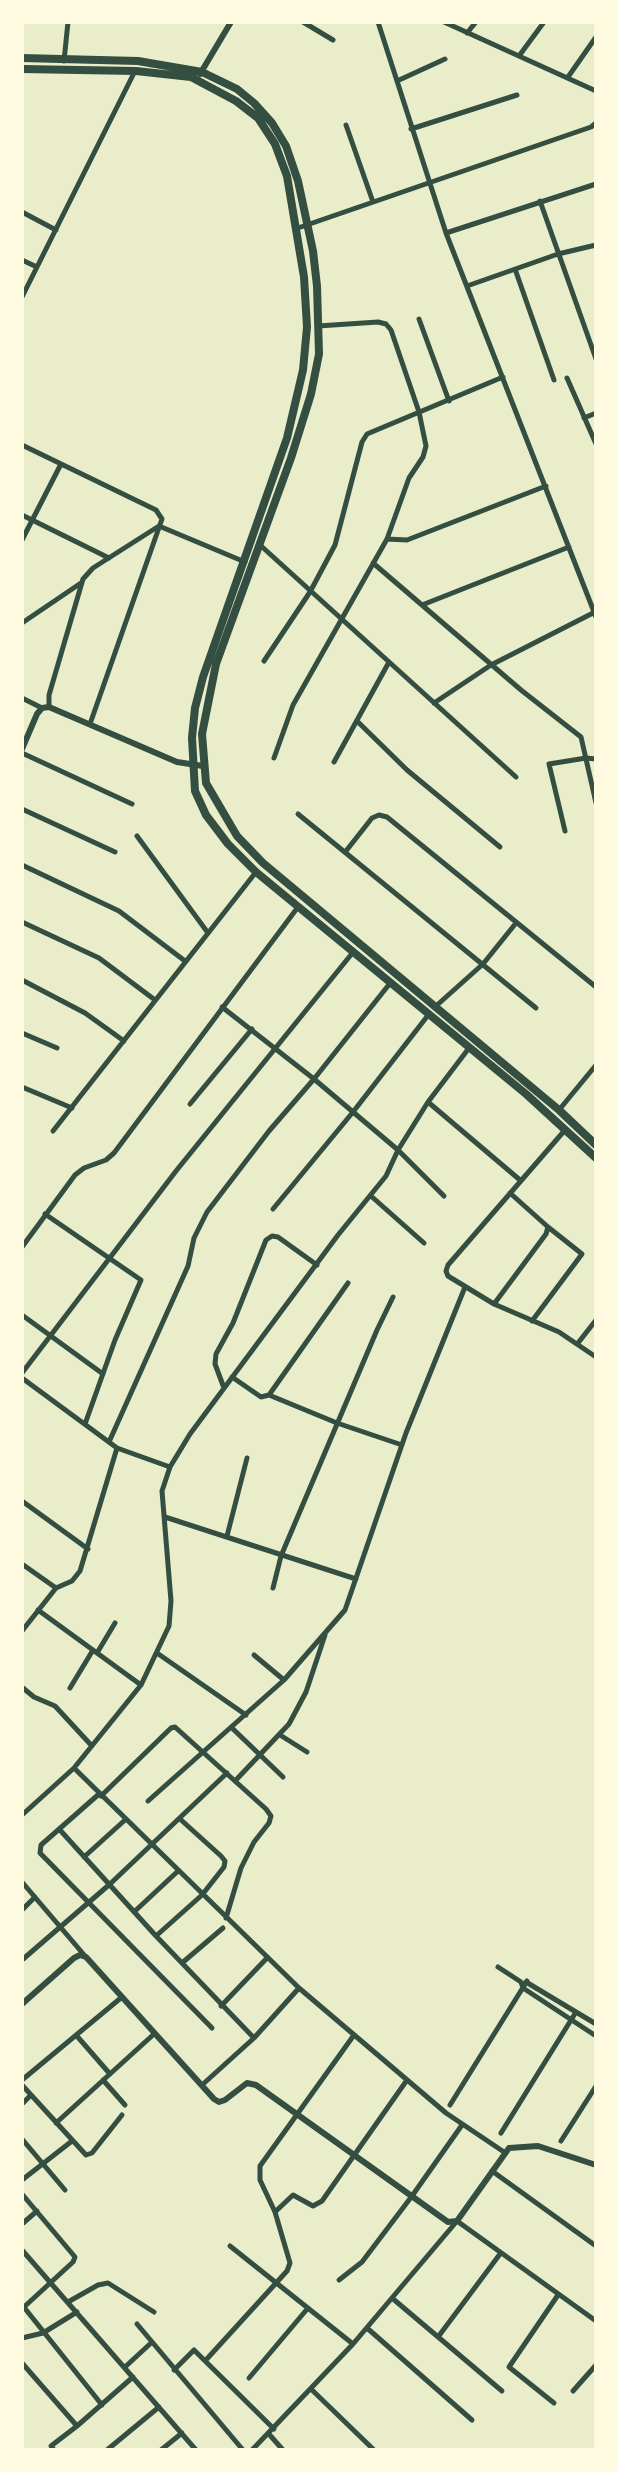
<!DOCTYPE html>
<html>
<head>
<meta charset="utf-8">
<style>
  body { margin:0 }
  #map { position:relative; width:618px; height:2472px; overflow:hidden; background:#e9edc9; font-family:Mulish,sans-serif }
  canvas { display:block }
  .frame { position:absolute; inset:0; border:24px solid #fefae0; pointer-events:none }
</style>
</head>
<body>
<div id="map">
<canvas width="618" height="2472"></canvas>
<div class="frame"></div>
</div>
<script>
const ctx = document.querySelector('canvas').getContext('2d');
ctx.lineJoin = 'round';
const toPath = rows => new Path2D(rows.map(r => 'M' + r).join(''));
function trace(path, color, width, dash) { ctx.strokeStyle = color; ctx.lineWidth = width; ctx.lineCap = dash ? 'butt' : 'round'; ctx.setLineDash(dash || []); ctx.stroke(path); }
const minor = toPath([
  [303,22,333,40],
  [378,22,446,233,596,617],
  [444,22,596,91],
  [467,33,476,22],
  [519,56,544,22],
  [64,61,68,22],
  [568,77,596,37],
  [397,81,445,59],
  [346,125,373,202],
  [411,129,517,95],
  [540,201,596,359],
  [22,212,56,230],
  [298,228,591,127,596,123],
  [446,233,596,184],
  [22,260,37,267],
  [515,269,554,380],
  [467,286,558,254,596,245],
  [22,297,135,71],
  [419,319,449,401],
  [567,378,596,444],
  [584,418,596,413],
  [22,445,156,510,162,519,90,724],
  [22,515,109,558],
  [387,539,407,540,546,486],
  [22,540,61,464],
  [260,545,516,777],
  [373,563,521,690,581,737,596,803],
  [422,605,569,547],
  [22,623,81,583],
  [264,661,310,592,335,545,362,442,367,434,503,377],
  [22,698,42,708],
  [434,703,491,665,595,612],
  [49,707,49,695,83,579,93,568,159,526,245,562],
  [357,721,407,770,500,847],
  [22,753,132,804],
  [274,758,293,705,387,539,409,478,423,457,426,446,419,412,391,330,386,324,378,322,318,326],
  [334,762,389,662],
  [22,809,115,852],
  [298,814,536,1008],
  [565,831,549,764,586,758,596,759],
  [137,836,208,933],
  [346,851,372,818,379,815,387,817,596,987],
  [22,865,119,911,185,961],
  [22,922,99,958,155,1000],
  [22,980,85,1013,124,1041],
  [436,1006,483,964,516,923],
  [222,1007,314,1079,398,1150,444,1196],
  [22,1033,57,1048],
  [22,1087,72,1108],
  [428,1102,520,1180],
  [190,1104,252,1029],
  [559,1110,596,1065],
  [565,1130,448,1265,446,1271,448,1276,494,1304,559,1332,596,1357],
  [53,1131,256,872],
  [371,1196,424,1243],
  [273,1209,353,1112,429,1014],
  [45,1214,141,1280,115,1340,85,1424],
  [22,1247,75,1175,84,1168,106,1160,114,1153,298,907],
  [494,1304,546,1234,548,1227,510,1193],
  [22,1315,103,1374],
  [532,1321,582,1254,548,1227],
  [578,1343,596,1320],
  [22,1373,176,1171,354,951],
  [232,1377,261,1397,269,1395,348,1283],
  [22,1378,117,1448,170,1467],
  [224,1388,215,1364,216,1354,233,1323,266,1240,272,1236,278,1237,317,1265],
  [269,1395,337,1423,402,1445],
  [109,1442,188,1266,194,1238,207,1212,269,1131,314,1079,391,982],
  [22,1501,88,1549],
  [165,1517,356,1579],
  [227,1536,247,1458],
  [22,1564,56,1588],
  [273,1588,281,1556,377,1330,393,1297],
  [38,1610,141,1685],
  [22,1631,56,1588,72,1581,80,1571,117,1448],
  [97,1653,115,1623],
  [157,1653,246,1715],
  [254,1655,284,1680],
  [23,1688,34,1697,55,1706,92,1746],
  [70,1688,93,1650],
  [232,1728,283,1777],
  [280,1735,307,1752],
  [74,1768,299,1988,446,2113,504,2152],
  [235,1781,289,1724,306,1692,325,1635],
  [99,1794,41,1845,40,1853,212,2028],
  [101,1796,171,1728,175,1727,266,1809,271,1816,269,1823,254,1842,241,1868,226,1918],
  [148,1801,284,1680,345,1610,406,1433,465,1287],
  [22,1815,74,1768,141,1685,169,1626,171,1601,162,1491,170,1467,190,1434,338,1235,386,1176,398,1150,428,1102,469,1048],
  [60,1830,156,1936,254,2038],
  [84,1857,125,1820],
  [22,1882,85,1956],
  [22,1910,35,1897],
  [134,1912,178,1871],
  [156,1936,202,1895,224,1867,225,1861,221,1856,180,1819],
  [22,1960,110,1884,227,1773],
  [182,1963,223,1928],
  [498,1967,521,1982,523,1988,596,2036],
  [526,1982,596,2024],
  [221,2006,267,1958],
  [76,2035,110,2074],
  [22,2080,122,1997],
  [103,2080,125,2105],
  [22,2085,86,2155,92,2153,122,2115],
  [202,2085,254,2038,299,1988],
  [22,2104,31,2095],
  [450,2105,527,1981],
  [56,2123,154,2034],
  [501,2133,576,2012],
  [22,2139,65,2190],
  [561,2141,596,2086],
  [492,2171,596,2246],
  [22,2180,72,2141],
  [22,2194,75,2257,73,2262,24,2307],
  [275,2212,293,2195,313,2206,322,2201,407,2080],
  [22,2224,37,2211],
  [230,2246,353,2344],
  [22,2250,196,2450],
  [339,2280,362,2262,412,2196,462,2125],
  [392,2298,502,2391],
  [68,2302,98,2285,108,2283,154,2312],
  [23,2306,102,2405],
  [137,2324,243,2450],
  [367,2328,472,2420],
  [438,2337,500,2254],
  [22,2338,43,2333,77,2312],
  [205,2361,287,2271,290,2263,275,2212,260,2180,260,2166,354,2035],
  [22,2363,77,2426],
  [125,2367,151,2343],
  [174,2370,194,2350,274,2429],
  [249,2378,308,2308],
  [311,2389,374,2450],
  [573,2391,596,2365],
  [554,2403,509,2367,558,2295],
  [268,2433,283,2450],
  [54,2450,51,2446,77,2426,133,2377],
  [107,2450,159,2407],
  [161,2450,182,2433],
  [252,2450,353,2344,457,2221,596,2321]
]);
const tertiary = toPath([
  [200,74,231,22],
  [22,749,37,714,42,708,49,707,177,762,203,766],
  [22,2004,74,1958,80,1955,86,1957,214,2099,219,2102,225,2100,247,2083,256,2085,448,2222,457,2221,509,2148,538,2146,596,2165]
]);
const trunk = toPath([
  [22,58,138,61,202,72,237,89,254,103,272,123,286,146,298,181,313,251,317,286,319,354,311,394,291,458,216,664,202,734,206,783,237,836,263,863,559,1110,596,1145],
  [22,69,136,71,191,77,236,101,258,118,275,144,287,176,304,277,307,327,303,370,287,438,203,677,195,708,192,738,195,791,206,815,228,844,256,872,526,1094,596,1158]
]);
trace(minor, '#344e41', 5);
trace(tertiary, '#344e41', 6);
trace(trunk, '#344e41', 8);
</script>
</body>
</html>
